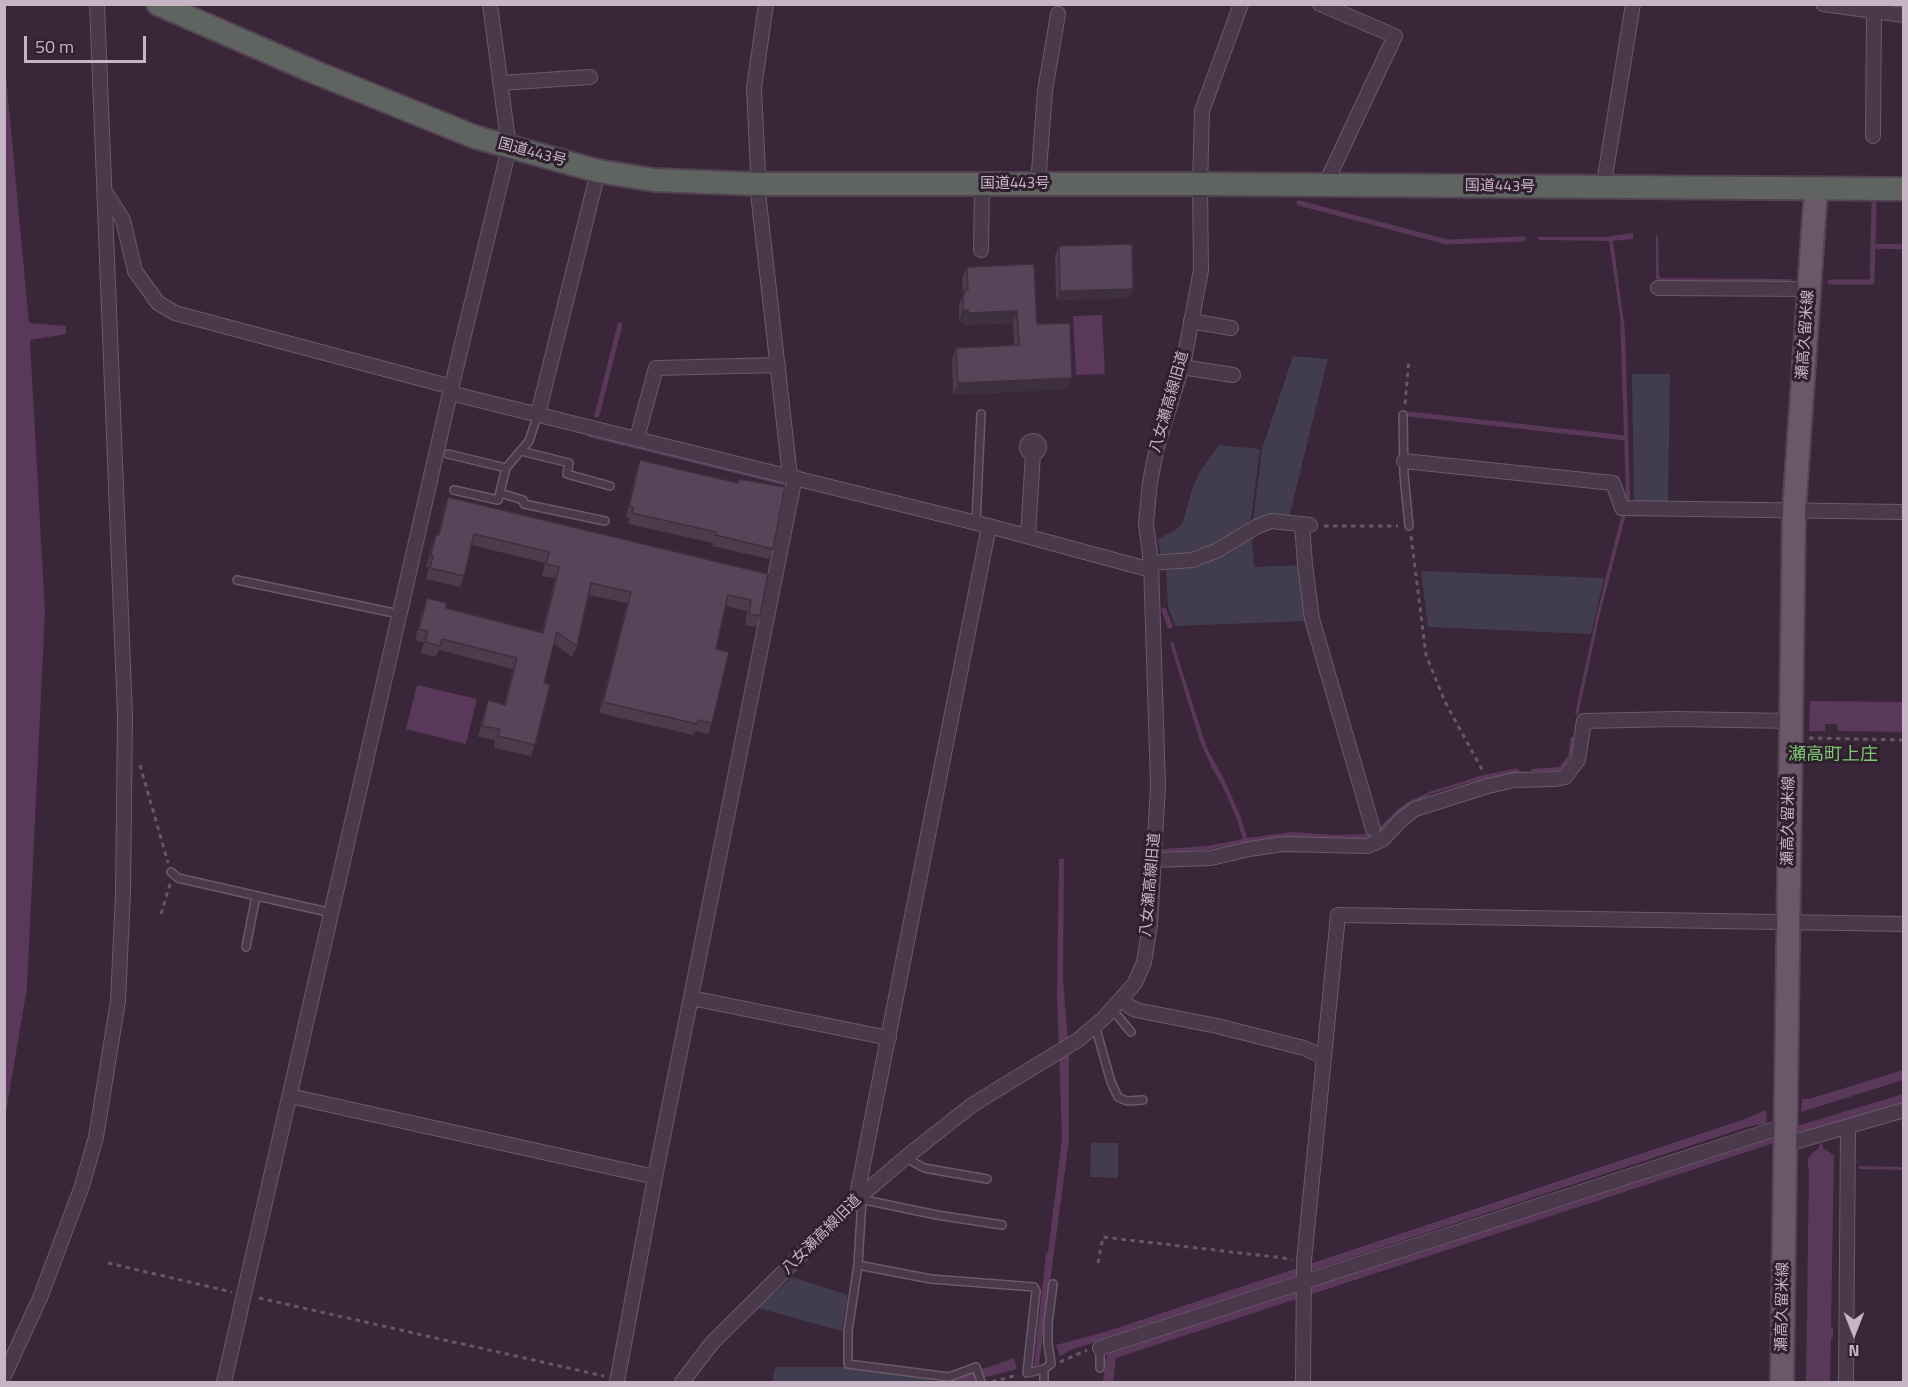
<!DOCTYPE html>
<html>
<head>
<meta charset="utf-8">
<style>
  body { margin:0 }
  #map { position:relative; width:1908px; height:1387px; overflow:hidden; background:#392639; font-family:"Titillium Web",sans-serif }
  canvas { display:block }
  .frame { position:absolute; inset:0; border:6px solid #c5b5c5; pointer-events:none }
  .north { position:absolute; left:1824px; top:1303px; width:60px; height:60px; -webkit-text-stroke:4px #2f1f2f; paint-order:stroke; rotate:180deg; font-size:16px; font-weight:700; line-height:24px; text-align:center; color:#c5b5c5 }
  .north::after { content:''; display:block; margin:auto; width:21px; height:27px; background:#c5b5c5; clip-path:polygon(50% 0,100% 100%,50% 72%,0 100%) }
  .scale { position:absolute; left:24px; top:36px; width:122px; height:27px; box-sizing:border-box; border:3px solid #c5b5c5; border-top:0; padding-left:8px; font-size:18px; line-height:21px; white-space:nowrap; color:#c5b5c5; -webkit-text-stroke:4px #2f1f2f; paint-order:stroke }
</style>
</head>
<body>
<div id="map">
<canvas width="1908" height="1387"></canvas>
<div class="frame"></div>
<div class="north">N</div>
<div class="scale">50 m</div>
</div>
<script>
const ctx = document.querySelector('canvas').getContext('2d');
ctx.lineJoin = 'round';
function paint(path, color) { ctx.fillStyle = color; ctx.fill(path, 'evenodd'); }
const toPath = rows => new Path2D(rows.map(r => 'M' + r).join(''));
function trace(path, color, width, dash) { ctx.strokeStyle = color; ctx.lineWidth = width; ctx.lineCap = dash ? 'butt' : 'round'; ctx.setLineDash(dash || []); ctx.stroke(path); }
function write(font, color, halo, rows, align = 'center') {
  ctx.font = font + ' "Titillium Web","Noto Sans JP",sans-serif'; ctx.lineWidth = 6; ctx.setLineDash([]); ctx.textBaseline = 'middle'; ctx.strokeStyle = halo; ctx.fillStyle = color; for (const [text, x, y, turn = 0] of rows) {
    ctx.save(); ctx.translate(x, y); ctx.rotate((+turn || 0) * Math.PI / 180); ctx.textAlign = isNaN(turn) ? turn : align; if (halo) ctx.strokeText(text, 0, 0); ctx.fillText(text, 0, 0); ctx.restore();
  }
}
const green = toPath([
  [1293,356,1328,359,1289,517,1275,516,1253,520,1262,449],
  [1632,374,1670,374,1668,502,1634,502],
  [1219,445,1260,449,1251,520,1243,529,1221,542,1202,550,1182,555,1161,557,1158,539,1177,529,1183,522,1193,486,1201,470],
  [1252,537,1254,567,1302,565,1308,621,1175,626,1168,607,1166,570,1193,567,1212,560],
  [1421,571,1604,578,1591,634,1428,627],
  [1091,1143,1118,1143,1118,1178,1090,1177],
  [792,1277,848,1295,842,1331,758,1308],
  [775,1367,843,1367,934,1379,925,1382,772,1382]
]);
const water = toPath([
  [4,55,29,323,66,326,66,334,30,340,45,611,27,988,5,1118],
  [1633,233,1633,239,1613,241,1625,330,1630,498,1600,614,1578,715,1575,714,1597,613,1626,497,1620,315,1609,241,1539,240,1537,237,1605,237],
  [1656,235,1658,236,1659,275,1661,278,1791,279,1790,282,1658,281,1656,278],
  [1102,315,1105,374,1076,375,1073,316],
  [588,435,784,483,783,485,588,437],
  [1173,642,1206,746,1224,779,1240,815,1247,838,1292,832,1334,835,1370,834,1379,828,1398,809,1410,801,1431,791,1481,776,1482,779,1431,794,1409,805,1400,811,1383,829,1368,838,1266,838,1206,850,1162,852,1162,849,1208,846,1243,839,1236,817,1222,785,1212,768,1200,741,1170,643],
  [417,685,477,699,466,744,406,729],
  [1810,701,1903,702,1903,732,1838,731,1837,724,1825,724,1825,731,1809,731],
  [1571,737,1575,737,1573,750,1562,769,1556,771,1531,771,1531,769,1559,767,1568,756],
  [1059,859,1064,859,1063,978,1069,1053,1069,1140,1039,1365,1034,1365,1046,1253,1048,1252,1062,1139,1057,996],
  [1903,1070,1903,1080,1801,1112,1802,1099,1809,1099],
  [1903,1094,1903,1103,1805,1133,1116,1358,1113,1382,1103,1382,1105,1364,1103,1364,1103,1359,1107,1359,1107,1352,1797,1126],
  [1766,1110,1767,1123,1747,1127,1071,1350,1060,1356,1056,1345,1108,1331,1745,1119],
  [1820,1143,1822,1143,1823,1148,1834,1155,1831,1327,1833,1328,1833,1337,1831,1339,1830,1382,1806,1382,1809,1168,1808,1168,1808,1159,1811,1154,1819,1148],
  [1859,1166,1903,1167,1903,1170,1859,1169],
  [1014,1358,1017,1369,968,1382,946,1382]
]);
const stream = toPath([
  [1299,203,1447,242,1523,239],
  [1873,246,1904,247],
  [1830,282,1872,282,1874,204],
  [1409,414,1626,438],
  [597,415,620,325],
  [1164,610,1170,626],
  [1477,779,1517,771]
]);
const path = toPath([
  [1405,404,1409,359],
  [1324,526,1398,526],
  [1411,536,1426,655,1445,702,1484,773],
  [1809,738,1904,740],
  [140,765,168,863],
  [161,914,170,884],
  [108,1263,232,1292],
  [1098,1263,1103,1237,1292,1259],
  [259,1298,604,1376],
  [1060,1362,1087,1350],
  [992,1382,1017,1375]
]);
const service = toPath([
  [1403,415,1404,475,1409,526],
  [521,451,569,463,567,474,610,486],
  [448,454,506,468],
  [454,490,498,500,506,468,529,441,538,414],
  [500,493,523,500,524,504,605,521],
  [976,522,981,414],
  [237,580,399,614],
  [171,872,178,878,332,913],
  [246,947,256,896],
  [1112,1009,1131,1032],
  [1095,1025,1111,1082,1118,1097,1127,1101,1143,1100],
  [906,1158,924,1168,987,1179],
  [860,1199,937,1215,1002,1225],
  [862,1199,858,1265,931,1279,1034,1287,1036,1291,1027,1373,1044,1369,1051,1364,1048,1343,1048,1323,1053,1284],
  [858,1265,848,1331,848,1364,949,1377,976,1367,981,1382],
  [1100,1368,1100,1348],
  [1044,1382,1044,1369]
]);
const minor = toPath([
  [1320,4,1395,36,1325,185],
  [1823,4,1904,15],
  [500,83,590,77],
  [1873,136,1874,12],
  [758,171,754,88,766,4],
  [757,184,790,476],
  [1038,184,1045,91,1058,14],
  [1603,189,1633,4],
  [106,193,123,220,135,271,158,303,175,313,452,387],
  [981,250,982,184],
  [1658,288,1809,289],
  [1191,321,1231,328],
  [1182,367,1233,375],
  [450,393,989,526,1151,570],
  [538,414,596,180],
  [637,438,656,368,778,365],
  '1027 447a6 6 0 1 1 12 0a6 6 0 1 1-12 0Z',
  [1404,461,1613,483,1622,508,1904,512],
  [1302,524,1305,565,1312,619,1373,829],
  [1028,536,1033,453],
  [1151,563,1192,560,1216,551,1256,527,1271,521,1310,525],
  [1155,860,1211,858,1249,849,1283,844,1368,846,1382,840,1403,818,1415,809,1488,786,1514,780,1556,779,1565,777,1578,760,1584,721,1675,719,1791,721],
  [691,998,889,1038],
  [1121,999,1129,1006,1136,1010,1217,1026,1304,1048,1324,1057],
  [290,1096,655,1177],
  [1784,1145,1904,1110],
  [856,1200,989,526],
  [1100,1348,1775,1129],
  [4,1376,40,1298,82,1186,96,1137,118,1001,123,893,125,716,97,4],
  [224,1382,450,393,509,148,490,4],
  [617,1382,655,1177,795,477],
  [682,1382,712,1343,856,1200,905,1158,972,1105,1078,1040,1104,1018,1135,983,1144,962,1150,925,1158,786,1151,563,1146,523,1150,482,1157,447,1184,360,1201,270,1200,184,1202,111,1241,4],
  [1303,1382,1304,1261,1338,915,1904,924],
  [1846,1382,1848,1127]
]);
const primary = toPath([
  [1782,1382,1794,511,1816,188]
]);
const trunk = toPath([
  [158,4,312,71,475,137,598,171,654,180,757,184,1200,184,1904,189]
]);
const wall = toPath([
  [1059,246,1133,289,1130,298,1056,300,1055,255],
  [967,267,1037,324,1072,378,1068,389,953,395,952,359,956,348,1014,345,1013,323,964,325,964,322,959,322,959,306,963,294,962,278],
  [640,460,738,483,739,479,773,549,769,559,712,546,713,543,628,524,629,518,626,517,636,471],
  [448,497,768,574,760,616,756,627,745,625,747,611,725,606,716,649,712,723,708,734,695,731,693,735,599,713,627,603,589,595,577,646,572,657,554,644,544,683,535,745,531,756,494,748,495,740,478,737,484,712,488,700,504,704,513,669,439,650,436,657,421,653,424,643,415,640,423,609,427,598,446,608,542,632,555,578,542,576,545,563,471,545,464,576,460,587,426,579,429,567,426,567,432,545,436,534,438,534,444,508]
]);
const shadedWall = toPath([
  [1133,289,1130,298,1056,300,1060,291],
  [963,310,968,310,964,322,959,322],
  [1017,311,1013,323,964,325,968,313],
  [1072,378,1068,389,953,395,958,383]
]);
const building = toPath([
  [1132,244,1133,289,1060,291,1059,246,1132,244],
  [1034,264,1037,324,1070,323,1072,378,958,383,956,348,1019,345,1017,311,968,313,968,310,963,310,963,294,965,294,965,289,968,290,967,267,1034,264],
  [640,460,738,483,739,479,785,487,773,549,716,535,716,532,632,513,633,507,629,506,640,460],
  [448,497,768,574,760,616,749,614,751,600,728,595,716,649,729,652,712,723,698,720,697,724,603,702,631,592,591,583,577,646,557,632,544,683,550,685,535,745,498,736,500,729,482,726,488,700,505,705,517,658,442,639,440,646,425,642,428,631,419,629,427,598,447,603,446,608,543,633,559,567,546,564,549,552,474,534,464,576,430,568,433,556,431,555,436,534,439,535,448,497]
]);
const streetNames = [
  ["国道443号",532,153,15],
  ["国道443号",1015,184],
  ["国道443号",1500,187,1],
  ["瀬高久留米線",1806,335,-86],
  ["八女瀬高線旧道",1170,402,-74],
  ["瀬高久留米線",1789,821,-89],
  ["八女瀬高線旧道",1151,885,-85],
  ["八女瀬高線旧道",822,1235,-45],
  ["瀬高久留米線",1783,1307,-89]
];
const quarterNames = [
  ["瀬高町上庄",1833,756]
];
paint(green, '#413c4f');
paint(water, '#5a3859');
trace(stream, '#5a3859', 5);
trace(service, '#6a5a6a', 10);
trace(minor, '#6a5a6a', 16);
trace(primary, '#534353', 26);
trace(trunk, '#524252', 26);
trace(path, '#63586a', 3, [4.5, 4.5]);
trace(service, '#4a394a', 7);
trace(minor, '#4a394a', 14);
trace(primary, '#6a586a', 22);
trace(trunk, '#606461', 22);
paint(wall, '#4d3a4d');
paint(shadedWall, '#3e2f3e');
paint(building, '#594359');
trace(building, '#3e2f3e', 1.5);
write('15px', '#c5b5c5', '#2f1f2f', streetNames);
write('18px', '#7ac76f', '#2f1f2f', quarterNames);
</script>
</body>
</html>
